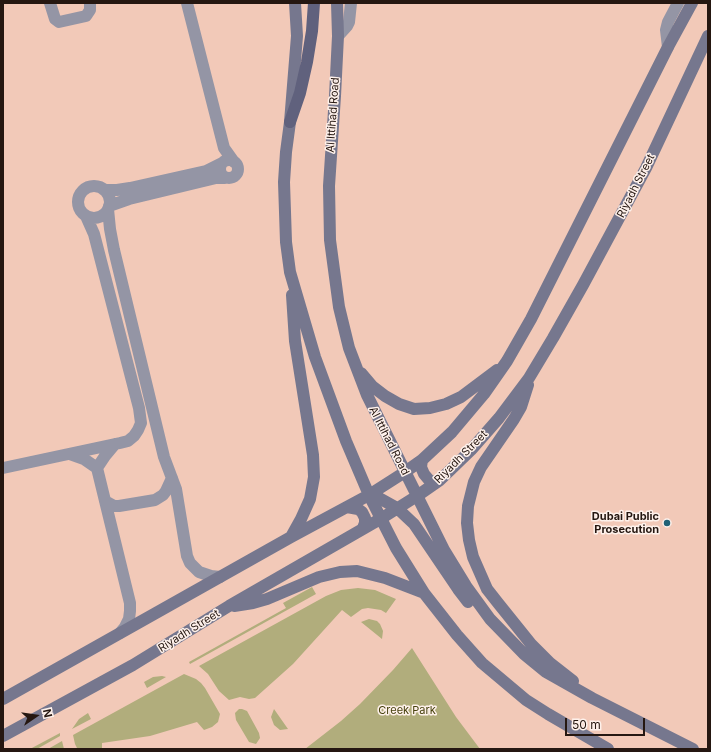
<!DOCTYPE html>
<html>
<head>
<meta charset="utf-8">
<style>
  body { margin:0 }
  #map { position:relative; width:711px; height:752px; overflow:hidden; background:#f2c9b8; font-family:Inter,sans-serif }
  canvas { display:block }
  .frame { position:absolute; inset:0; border:4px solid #251711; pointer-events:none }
  .north { position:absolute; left:16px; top:696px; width:40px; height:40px; -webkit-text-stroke:3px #fef1eb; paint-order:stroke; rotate:77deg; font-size:11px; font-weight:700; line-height:16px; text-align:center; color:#251711 }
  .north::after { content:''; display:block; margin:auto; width:14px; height:18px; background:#251711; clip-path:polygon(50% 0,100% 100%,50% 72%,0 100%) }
  .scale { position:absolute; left:565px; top:718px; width:80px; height:18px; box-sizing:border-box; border:2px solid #251711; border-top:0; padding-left:5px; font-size:12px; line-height:14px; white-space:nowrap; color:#251711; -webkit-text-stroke:3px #fef1eb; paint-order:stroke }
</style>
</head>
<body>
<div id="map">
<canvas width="711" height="752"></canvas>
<div class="frame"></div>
<div class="north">N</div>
<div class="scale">50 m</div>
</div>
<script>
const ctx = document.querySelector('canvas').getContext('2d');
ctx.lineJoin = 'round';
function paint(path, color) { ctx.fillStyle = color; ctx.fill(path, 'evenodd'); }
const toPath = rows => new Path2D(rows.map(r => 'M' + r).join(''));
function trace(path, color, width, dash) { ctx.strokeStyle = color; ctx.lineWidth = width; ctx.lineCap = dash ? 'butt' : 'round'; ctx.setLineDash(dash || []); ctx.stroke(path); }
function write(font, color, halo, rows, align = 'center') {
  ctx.font = font + ' Inter,sans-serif'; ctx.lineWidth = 3; ctx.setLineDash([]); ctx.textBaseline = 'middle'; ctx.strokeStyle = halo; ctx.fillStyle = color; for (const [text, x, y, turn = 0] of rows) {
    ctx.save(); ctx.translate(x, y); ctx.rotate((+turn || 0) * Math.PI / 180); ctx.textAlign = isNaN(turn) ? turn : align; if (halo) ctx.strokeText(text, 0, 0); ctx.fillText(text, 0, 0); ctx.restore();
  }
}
const green = toPath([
  [312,587,316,594,190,664,189,662,286,608,283,603],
  [358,588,375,590,396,599,386,613,381,610,368,608,362,609,351,617,342,610,293,664,255,698,249,699,240,697,229,700,219,691,208,674,199,666,326,596,341,590],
  [369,619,377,621,380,624,383,631,382,639,361,622],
  [412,648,456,717,480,749,305,749,341,721,360,704,393,670],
  [184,674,196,679,201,683,205,688,220,714,218,722,212,727,204,730,197,722,150,736,102,743,102,749,79,749,77,748,75,744,73,735],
  [162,676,166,677,147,688,144,682,153,677],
  [239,709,242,709,247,711,259,733,260,738,256,744,249,742,236,720,235,713],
  [274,709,288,729,280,730,274,725,271,717],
  [88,713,91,719,72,729,79,719],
  [60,733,60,736,37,749,30,749],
  [62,741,64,749,48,749]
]);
const minor = toPath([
  [187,3,224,148,234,162],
  '220 169a9 9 0 1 1 18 0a9 9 0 1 1-18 0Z',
  '78 202a16 16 0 1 1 32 0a16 16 0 1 1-32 0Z',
  [104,190,117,190,130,188,206,171,222,163],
  [109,206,129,199,216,178,225,178],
  [108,209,110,229,114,250,164,457,176,489,187,556,190,563,199,572,211,576,220,577],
  [70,454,84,459,97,468,130,603,130,611,129,619,125,627,120,633],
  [3,468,120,443,128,441,134,436,138,430,141,423,139,408,94,234,86,216],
  [97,468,105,456,115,444],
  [105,501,114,506,119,506,155,500,163,495,166,491,172,478]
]);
const tertiary = toPath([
  [50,3,55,19,59,22,86,16,90,10,90,3],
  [338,36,347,26,349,22,351,3],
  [668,47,666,30,668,22,678,3]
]);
const secondary = toPath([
  [295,3,297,36,290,122,286,152,284,182,286,242,290,272,315,357,346,441,369,495,396,548,424,593,457,635,482,663,526,700,548,714,608,749],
  [337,3,338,36,335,96,329,186,330,240,339,307,349,348,367,395,444,550,466,586,490,619,524,654,546,672,592,698,693,749],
  [361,373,372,386,385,396,399,404,414,409,430,408,446,404,461,397,497,370],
  [528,385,521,407,514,419,481,467,474,482,468,506,467,523,469,540,473,557,487,589,498,603,531,644,550,663,573,681],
  [422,460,421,467,424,474,429,480,436,483],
  [369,495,379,498,397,508,414,524,458,589,468,602],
  [347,507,358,509,362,512,365,518,365,523,363,528],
  [291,537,301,519,310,499,314,477,313,455,295,341,292,295],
  [234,606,253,603,267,599,319,577,340,572,357,571,385,578,424,593],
  [3,699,291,537,369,495,405,472,422,460,452,432,484,394,507,361,531,319,668,47,692,3],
  [3,736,133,665,229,606,382,518,417,496,440,480,471,450,499,418,529,378,553,338,583,285,646,168,708,36]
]);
const primary = toPath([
  [290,122,300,93,307,62,312,31,314,3]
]);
const markers = [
  [667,523,4,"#216176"]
];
const streetNames = [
  ["Al Ittihad Road",333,115,-86],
  ["Riyadh Street",636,186,-63],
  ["Al Ittihad Road",389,441,63],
  ["Riyadh Street",461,457,-45],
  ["Riyadh Street",189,631,-32]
];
const poiNames = [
  ["Dubai Public",659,517],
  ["Prosecution",659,530]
];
const parkNames = [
  ["Creek Park",407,711]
];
paint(green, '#b1ad7c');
trace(minor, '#9495a5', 12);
trace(tertiary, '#9495a5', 12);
trace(secondary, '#76778e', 12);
trace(primary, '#60617d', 12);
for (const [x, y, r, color] of markers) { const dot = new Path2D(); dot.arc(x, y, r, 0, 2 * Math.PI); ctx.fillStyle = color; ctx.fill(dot); trace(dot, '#fef1eb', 1.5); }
write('11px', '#251711', '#fef1eb', streetNames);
write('bold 11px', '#251711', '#fef1eb', poiNames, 'right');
write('11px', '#46410d', '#fef1eb', parkNames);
</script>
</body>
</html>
